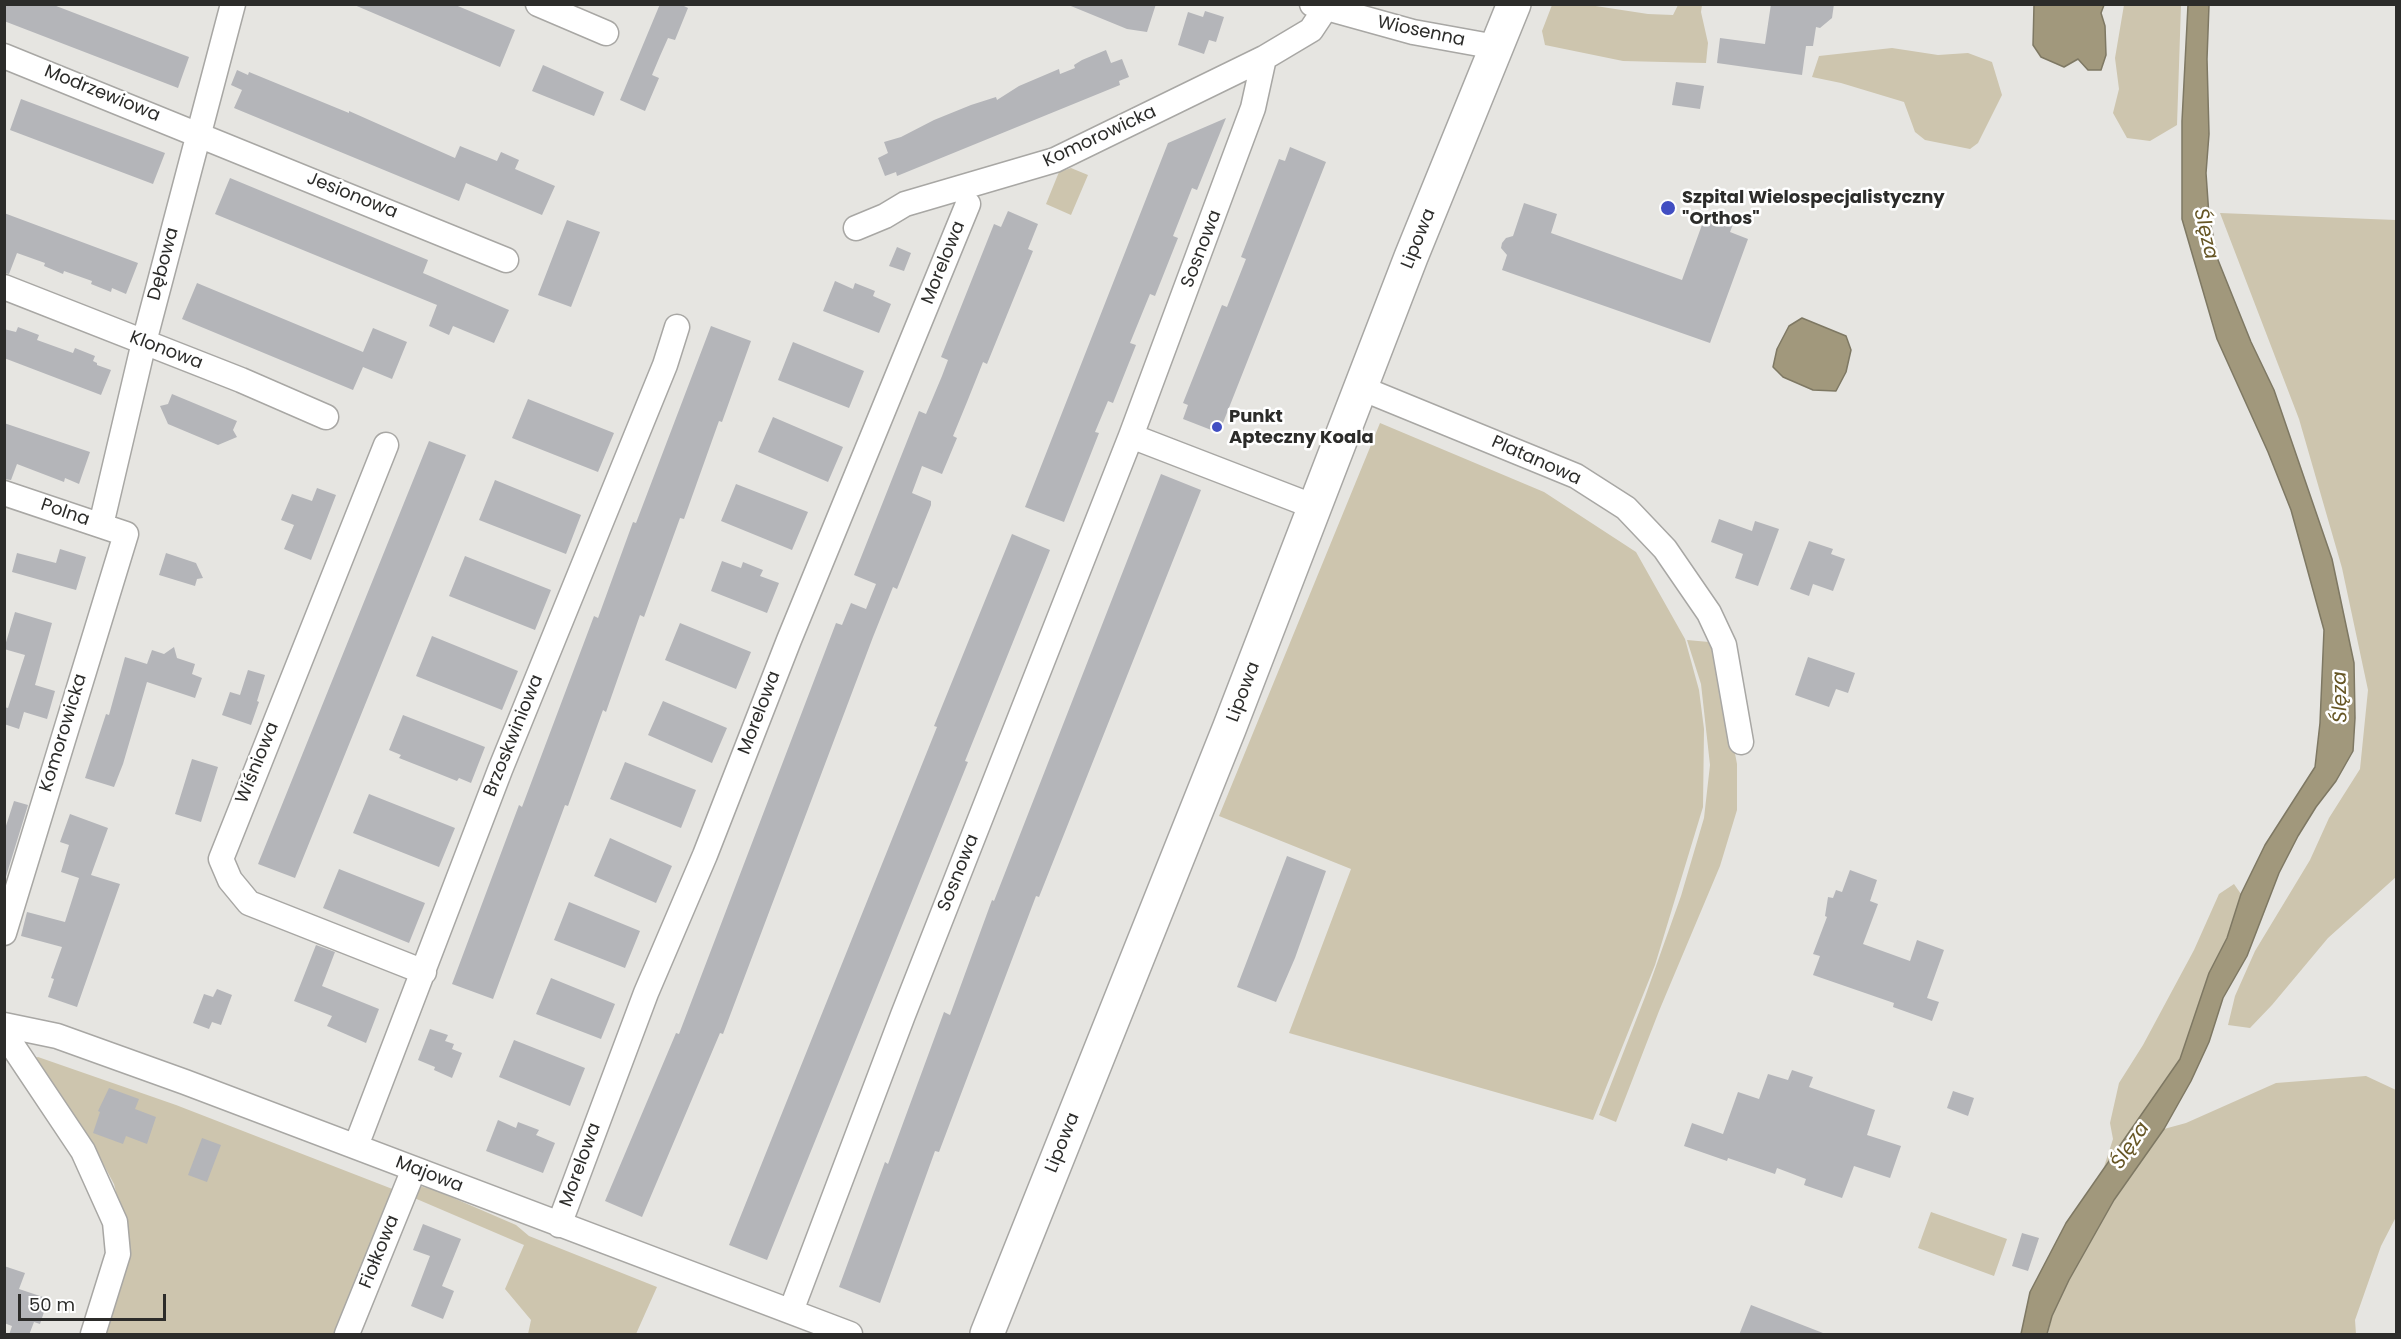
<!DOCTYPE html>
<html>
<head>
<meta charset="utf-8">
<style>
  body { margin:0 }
  #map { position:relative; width:2401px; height:1339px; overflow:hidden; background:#e6e5e1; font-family:Poppins,sans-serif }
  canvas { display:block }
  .frame { position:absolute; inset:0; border:6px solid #2c2c2a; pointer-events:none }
  .scale { position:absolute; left:18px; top:1294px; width:148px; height:27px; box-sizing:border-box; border:3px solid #2c2c2a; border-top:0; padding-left:8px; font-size:18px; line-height:21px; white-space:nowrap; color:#2c2c2a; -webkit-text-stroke:4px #fff; paint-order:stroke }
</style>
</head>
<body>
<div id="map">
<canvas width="2401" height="1339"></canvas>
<div class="frame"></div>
<div class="scale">50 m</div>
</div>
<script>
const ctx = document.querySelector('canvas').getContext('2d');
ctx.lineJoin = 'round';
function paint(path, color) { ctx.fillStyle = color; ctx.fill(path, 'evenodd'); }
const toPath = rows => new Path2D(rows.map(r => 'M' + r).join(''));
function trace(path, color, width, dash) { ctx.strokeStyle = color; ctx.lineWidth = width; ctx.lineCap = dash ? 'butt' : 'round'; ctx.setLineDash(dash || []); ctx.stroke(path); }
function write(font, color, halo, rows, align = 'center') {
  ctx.font = font + ' Poppins,sans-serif'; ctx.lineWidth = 5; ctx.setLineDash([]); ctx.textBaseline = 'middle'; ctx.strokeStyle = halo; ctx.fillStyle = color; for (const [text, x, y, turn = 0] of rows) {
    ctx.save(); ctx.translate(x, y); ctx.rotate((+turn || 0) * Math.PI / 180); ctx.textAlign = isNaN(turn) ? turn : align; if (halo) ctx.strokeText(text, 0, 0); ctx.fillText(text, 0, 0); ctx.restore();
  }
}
const green = toPath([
  [1552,5,1589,5,1648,14,1673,15,1678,5,1702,5,1701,12,1708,43,1706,63,1623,61,1545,45,1542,31],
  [2124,5,2181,5,2177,125,2150,141,2127,138,2113,113,2119,89,2115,58],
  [1892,48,1938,55,1968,53,1992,62,2002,95,1978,143,1970,149,1925,140,1915,132,1904,102,1841,83,1812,77,1819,56],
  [1071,168,1088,175,1071,215,1046,204,1059,172],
  [2220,213,2396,220,2396,877,2328,938,2272,1005,2250,1028,2228,1025,2235,996,2255,951,2310,860,2329,818,2360,769,2368,690,2342,568,2299,419],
  [1380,423,1544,492,1636,552,1685,639,1699,690,1704,729,1703,807,1655,965,1593,1120,1289,1033,1351,869,1219,816],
  [1687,640,1709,642,1718,664,1737,764,1737,810,1720,866,1659,1011,1616,1122,1599,1115,1645,997,1681,896,1704,818,1710,765,1701,684],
  [2234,884,2241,894,2227,938,2209,973,2180,1059,2139,1122,2104,1167,2113,1139,2110,1123,2119,1083,2143,1045,2194,950,2219,894],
  [38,1057,176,1105,395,1190,339,1334,102,1334,124,1225,114,1184,94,1147,31,1059],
  [2366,1076,2396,1090,2396,1217,2381,1246,2355,1320,2356,1334,2048,1334,2052,1316,2069,1280,2114,1200,2164,1129,2186,1123,2276,1083],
  [419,1186,435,1190,516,1225,529,1236,657,1287,636,1334,528,1334,531,1320,505,1289,524,1245,412,1197],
  [1931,1212,2007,1239,1994,1276,1918,1248]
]);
const water = toPath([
  [2034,5,2104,5,2101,13,2105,26,2106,55,2101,70,2088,70,2078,59,2064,67,2041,57,2033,45,2034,5],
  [2188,5,2209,5,2207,59,2209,134,2206,173,2209,216,2218,260,2251,342,2274,390,2332,559,2354,663,2355,718,2353,751,2336,781,2316,807,2298,836,2279,873,2247,956,2223,998,2209,1042,2191,1081,2164,1129,2114,1200,2069,1280,2052,1316,2047,1334,2021,1334,2030,1292,2066,1223,2180,1059,2209,973,2227,938,2241,894,2265,845,2315,767,2320,723,2324,630,2291,510,2268,452,2217,339,2182,219,2182,121,2188,5],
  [1802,318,1846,336,1851,350,1846,372,1836,391,1813,390,1783,377,1773,367,1777,349,1789,326,1802,318]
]);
const building = toPath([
  [4,4,51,4,189,57,178,88,4,21],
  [352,4,453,4,515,30,500,67],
  [660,4,680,4,688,8,675,40,668,38,660,56,652,75,659,78,645,111,620,100],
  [1066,4,1156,4,1147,32,1127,29],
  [1771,4,1834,4,1832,18,1820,28,1816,27,1813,46,1806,46,1802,75,1717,63,1720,38,1765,44],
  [1205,11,1224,17,1216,42,1209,40,1204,54,1178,45,1188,12,1203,17],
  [1106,50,1111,63,1122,59,1129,77,1119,81,1120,85,897,176,896,172,885,176,878,158,888,153,884,142,901,137,934,120,971,105,996,97,997,100,1019,86,1059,69,1060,74,1075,68,1074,65,1082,60],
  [543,65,604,92,594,116,532,91],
  [237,70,248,75,249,72,349,113,349,111,455,158,460,146,497,161,501,152,519,160,515,169,555,186,542,215,466,183,459,201,234,108,242,90,231,85],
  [1676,82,1704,86,1700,109,1672,105],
  [21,99,165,153,153,184,10,130],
  [1226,118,1197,190,1192,188,1173,236,1178,238,1155,296,1150,294,1130,343,1136,345,1113,403,1108,401,1095,432,1099,433,1064,522,1025,507,1168,143],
  [1290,147,1326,162,1219,433,1183,419,1188,405,1183,403,1222,305,1227,307,1246,259,1241,257,1279,159,1285,161],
  [230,178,428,260,423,273,509,310,494,343,453,326,449,335,429,326,437,305,215,214],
  [1524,203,1557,214,1551,233,1682,280,1703,222,1708,224,1712,214,1734,222,1730,232,1748,239,1710,343,1502,270,1507,255,1501,248,1502,243,1506,238,1513,236],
  [1008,211,1038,224,1028,249,1033,251,987,364,983,362,967,402,953,436,957,438,942,474,922,466,912,493,931,501,931,505,897,589,893,587,873,637,723,1034,720,1033,642,1217,605,1201,676,1033,679,1034,836,623,842,625,851,603,866,609,876,584,854,575,919,411,926,414,942,376,948,360,941,357,994,224,1001,227],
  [4,213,138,263,126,294,112,288,111,292,91,284,92,281,64,271,63,274,44,266,45,263,17,253,9,274,4,273],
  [567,220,600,232,571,307,538,295],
  [897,247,911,253,904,271,889,266],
  [835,281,853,289,855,283,875,291,873,296,891,304,879,333,823,311],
  [197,283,363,352,373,328,407,342,392,379,363,367,353,390,182,319],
  [711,326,751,341,722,422,719,421,684,519,680,518,644,617,640,615,606,712,603,710,568,806,565,805,493,999,452,984,519,805,522,807,594,616,598,618,633,522,636,523],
  [18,327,39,335,37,340,73,353,75,348,95,356,93,361,97,363,97,365,111,370,101,395,4,358,4,329,16,332],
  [793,342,864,371,849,408,778,380],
  [172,394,237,421,233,430,237,437,218,445,168,424,160,406,168,404],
  [528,399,614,433,598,472,512,438],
  [773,417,843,447,828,482,758,452],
  [4,423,90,452,79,484,65,478,64,482,17,464,11,480,4,479],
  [429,441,466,455,295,878,258,864],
  [1161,474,1201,490,1039,897,1036,896,939,1152,935,1151,880,1303,839,1287,885,1162,888,1164,944,1012,950,1015,992,900,994,901],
  [495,480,581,515,566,554,479,520],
  [736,484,808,512,792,550,721,521],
  [317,488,336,495,311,560,284,549,294,525,281,520,292,494,312,501],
  [1719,519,1752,531,1755,521,1779,529,1758,586,1735,578,1743,554,1711,542],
  [1012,534,1050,550,965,761,968,762,767,1260,729,1245,937,727,934,726],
  [1809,541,1833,549,1831,554,1845,559,1833,591,1813,584,1809,596,1790,589],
  [60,549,86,557,76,590,12,572,17,553,56,563],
  [166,553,196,563,203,578,197,579,195,586,159,575],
  [465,556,551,590,535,630,449,596],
  [722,561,741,568,743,562,763,570,760,576,779,583,767,613,711,591],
  [15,612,52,623,35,685,55,691,47,719,24,712,19,729,4,724,4,707,8,708,25,655,4,649],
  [680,623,751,652,736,689,665,660],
  [432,636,518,671,502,710,416,676],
  [174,647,177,658,195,664,192,674,202,678,195,698,147,682,123,764,114,787,85,778,106,714,109,715,125,657,147,664,152,650,164,654],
  [1808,657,1855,673,1848,693,1836,689,1829,707,1795,695],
  [248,670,265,675,257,701,259,702,251,725,222,715,230,692,240,695],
  [663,701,727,728,712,763,648,735],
  [403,715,485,747,471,783,459,778,457,781,437,773,399,758,401,755,389,750],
  [192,759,218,767,201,822,175,814],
  [625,762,696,790,681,828,610,799],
  [369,794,455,828,439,867,353,833],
  [14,801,28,805,4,883,4,832],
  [70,814,108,828,91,875,120,884,77,1007,48,997,54,979,51,978,62,947,21,936,27,912,65,922,79,878,61,872,69,845,60,842],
  [610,838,672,866,656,903,594,876],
  [1287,856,1326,871,1295,958,1276,1002,1237,987],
  [339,869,425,903,409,943,323,908],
  [1850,870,1877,880,1870,901,1878,904,1863,944,1910,961,1917,940,1944,950,1927,998,1939,1002,1932,1021,1893,1007,1894,1003,1813,975,1820,956,1813,954,1827,917,1825,916,1828,897,1833,898,1836,890,1842,892],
  [569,902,640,931,625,968,554,940],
  [316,945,335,952,322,986,379,1009,366,1043,327,1026,332,1016,294,1001],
  [551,978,615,1004,601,1039,536,1014],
  [217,989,232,995,221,1025,212,1022,209,1029,193,1023,204,994,213,997],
  [430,1029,448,1035,445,1041,454,1044,452,1049,462,1053,452,1078,434,1070,435,1067,418,1060],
  [514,1040,585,1068,570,1106,499,1077],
  [1792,1070,1813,1077,1809,1087,1875,1110,1867,1135,1901,1146,1890,1178,1854,1166,1842,1198,1804,1185,1806,1179,1777,1168,1775,1174,1728,1158,1727,1161,1684,1146,1692,1123,1723,1134,1738,1092,1759,1099,1768,1074,1788,1080],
  [109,1088,139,1099,135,1109,156,1117,147,1144,126,1136,123,1144,93,1133,100,1112,98,1111],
  [1953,1091,1974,1098,1968,1116,1947,1108],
  [498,1120,516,1128,518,1122,539,1130,536,1135,555,1143,543,1173,486,1151],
  [202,1138,221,1145,207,1182,188,1175],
  [423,1224,461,1239,442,1286,454,1291,443,1319,411,1306,430,1256,413,1250],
  [2022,1233,2039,1238,2028,1271,2012,1266],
  [4,1266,25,1273,19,1289,43,1297,40,1304,46,1306,40,1324,34,1322,29,1335,9,1335,12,1326,4,1323],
  [1751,1305,1823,1333,1822,1335,1739,1335]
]);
const street = toPath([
  [538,4,606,33],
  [1312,4,1413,32,1496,47],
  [4,56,506,260],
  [856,228,885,216,905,204,1055,160,1264,58,1311,30,1325,9],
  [4,287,241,380,326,417],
  [1361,388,1576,476,1626,508,1665,549,1709,613,1724,645,1741,742],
  [1131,436,1315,507],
  [386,445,221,859,230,880,249,903,424,972],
  [4,493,126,534,4,933],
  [101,525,144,342,233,4],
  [4,1025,57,1036,185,1082,850,1334],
  [4,1033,83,1151,115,1222,118,1254,93,1334],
  [356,1146,500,770,665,365,677,327],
  [559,1225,646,993,705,855,789,640,968,204],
  [791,1311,903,1015,1131,436,1253,108,1264,58],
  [347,1334,414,1169]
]);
const secondary = toPath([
  [987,1334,1229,729,1411,257,1514,4]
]);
const markers = [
  [1668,208,8,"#414ec2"],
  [1217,427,6,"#414ec2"]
];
const streetNames = [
  ["Wiosenna",1421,32,12],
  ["Modrzewiowa",102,94,22],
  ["Komorowicka",1100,137,-25],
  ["Jesionowa",352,196,22],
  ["Lipowa",1419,239,-68],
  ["Sosnowa",1202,249,-69],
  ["Morelowa",944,263,-68],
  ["Dębowa",164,264,-75],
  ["Klonowa",166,351,21],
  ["Platanowa",1536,461,24],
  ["Polna",65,513,19],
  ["Lipowa",1244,692,-69],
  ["Morelowa",760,713,-69],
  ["Komorowicka",64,733,-73],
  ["Brzoskwiniowa",514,736,-68],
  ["Wiśniowa",258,763,-68],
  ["Sosnowa",959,873,-68],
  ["Lipowa",1063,1143,-68],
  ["Morelowa",581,1165,-70],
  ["Majowa",429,1175,21],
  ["Fiołkowa",380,1252,-68]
];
const poiNames = [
  ["Szpital Wielospecjalistyczny",1682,198],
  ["\"Orthos\"",1682,219],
  ["Punkt",1229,417],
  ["Apteczny Koala",1229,438]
];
const waterNames = [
  ["Ślęza",2205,234,77],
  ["Ślęza",2341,697,-91],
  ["Ślęza",2131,1146,-56]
];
paint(green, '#cdc5ae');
paint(water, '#a1987c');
trace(water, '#7e7863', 1.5);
paint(building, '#b4b5b9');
trace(street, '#a8a7a4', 27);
trace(secondary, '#a8a7a4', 36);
trace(street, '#fff', 24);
trace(secondary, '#fff', 33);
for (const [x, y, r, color] of markers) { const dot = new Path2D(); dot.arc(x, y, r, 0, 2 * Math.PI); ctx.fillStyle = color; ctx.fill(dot); trace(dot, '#fff', 2); }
write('18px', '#2c2c2a', '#fff', streetNames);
write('bold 18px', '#2c2c2a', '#fff', poiNames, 'left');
write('italic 20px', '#665625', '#fff', waterNames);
</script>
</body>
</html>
